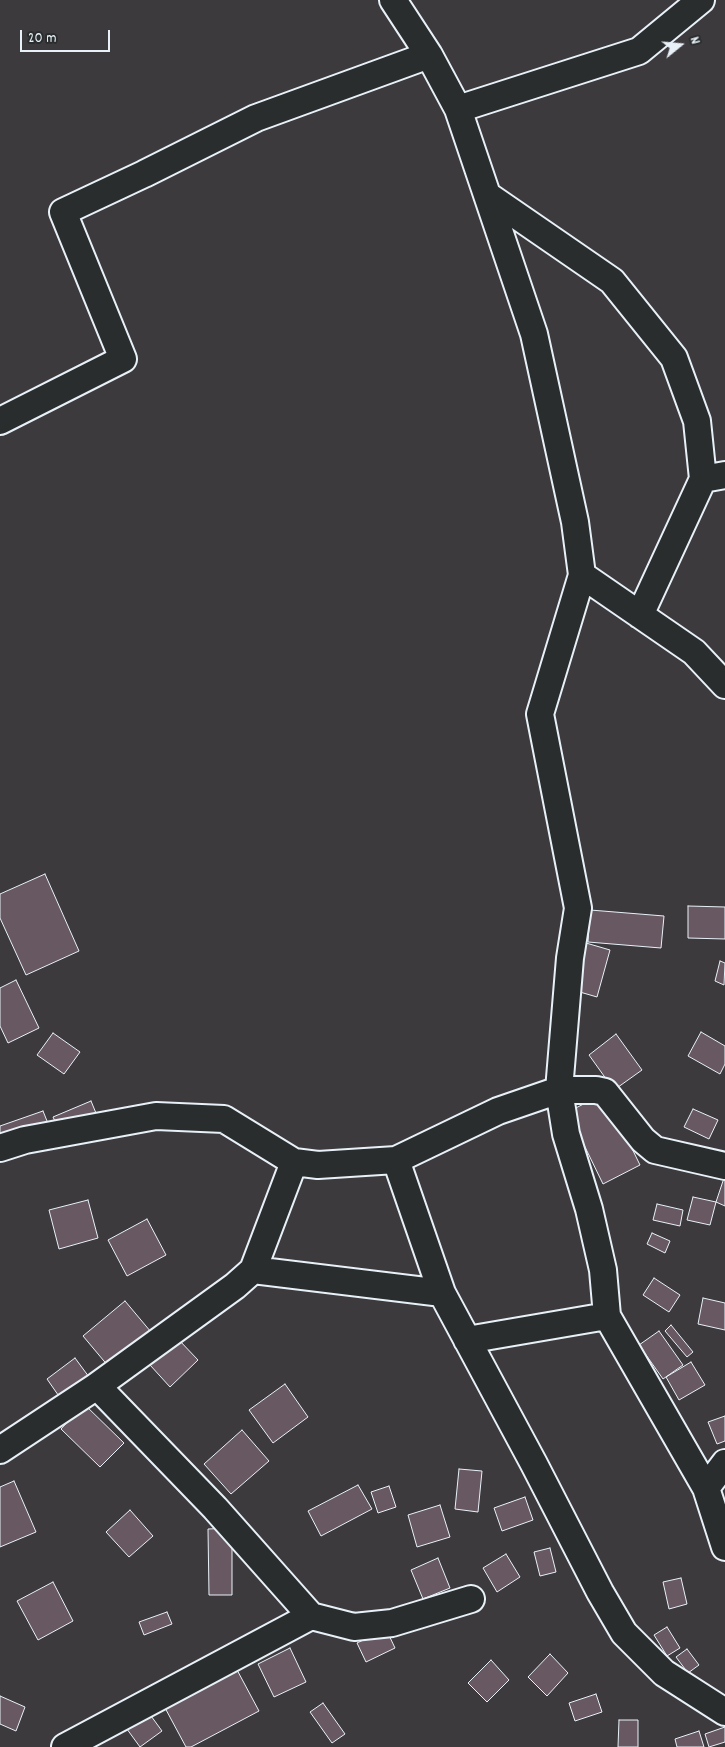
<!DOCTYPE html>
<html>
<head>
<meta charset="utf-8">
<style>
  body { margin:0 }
  #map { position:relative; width:725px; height:1747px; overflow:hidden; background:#3d3a3e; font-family:Dekko,sans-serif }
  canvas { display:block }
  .north { position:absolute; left:655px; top:20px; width:50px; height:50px; -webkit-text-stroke:4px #2a2d2e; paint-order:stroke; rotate:73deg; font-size:14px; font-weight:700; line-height:20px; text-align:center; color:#e8f1f8 }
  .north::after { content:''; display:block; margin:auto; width:18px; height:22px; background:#e8f1f8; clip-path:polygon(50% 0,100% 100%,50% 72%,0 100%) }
  .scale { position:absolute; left:20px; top:30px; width:90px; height:22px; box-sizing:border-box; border:2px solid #e8f1f8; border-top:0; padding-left:6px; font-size:15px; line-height:18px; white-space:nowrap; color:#e8f1f8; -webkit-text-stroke:4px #2a2d2e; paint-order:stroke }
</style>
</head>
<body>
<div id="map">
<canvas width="725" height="1747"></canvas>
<div class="north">N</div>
<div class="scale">20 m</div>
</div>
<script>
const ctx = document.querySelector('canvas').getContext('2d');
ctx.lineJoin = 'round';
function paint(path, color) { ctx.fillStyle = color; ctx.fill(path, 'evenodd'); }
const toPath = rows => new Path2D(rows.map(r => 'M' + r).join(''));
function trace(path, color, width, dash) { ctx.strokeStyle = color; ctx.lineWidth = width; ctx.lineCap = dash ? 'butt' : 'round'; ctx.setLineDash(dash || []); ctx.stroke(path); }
const building = toPath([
  [45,874,79,951,26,975,0,918,0,894,45,874],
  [688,906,725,907,725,939,688,938,688,906],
  [590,910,664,916,661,948,588,942,590,910],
  [586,943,610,950,597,997,573,990,586,943],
  [720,961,725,963,724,985,715,981,720,961],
  [16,980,39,1028,8,1043,0,1026,0,988,16,980],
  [701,1032,725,1046,725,1064,720,1074,688,1056,701,1032],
  [53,1033,80,1052,64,1074,37,1055,53,1033],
  [616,1034,642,1070,614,1090,589,1055,616,1034],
  [605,1093,640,1165,603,1184,568,1112,605,1093],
  [91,1101,98,1118,61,1134,53,1117,91,1101],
  [693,1109,718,1120,709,1139,684,1127,693,1109],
  [43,1111,49,1126,0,1144,0,1126,43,1111],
  [725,1175,725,1206,716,1202,725,1175],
  [693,1197,716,1202,710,1225,687,1220,693,1197],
  [88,1200,98,1238,59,1249,49,1210,88,1200],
  [657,1204,683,1210,680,1226,653,1220,657,1204],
  [147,1219,166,1255,127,1276,108,1240,147,1219],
  [652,1233,670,1241,665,1253,647,1244,652,1233],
  [654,1278,680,1295,669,1312,643,1295,654,1278],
  [703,1298,725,1303,725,1330,698,1324,703,1298],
  [125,1301,151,1332,109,1367,83,1336,125,1301],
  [671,1325,693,1352,687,1357,665,1331,671,1325],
  [659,1331,683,1365,663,1379,639,1345,659,1331],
  [178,1339,198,1360,170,1387,150,1365,178,1339],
  [75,1358,92,1381,63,1402,47,1379,75,1358],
  [691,1362,705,1385,679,1400,666,1377,691,1362],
  [285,1384,308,1417,273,1443,249,1410,285,1384],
  [84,1404,124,1443,100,1467,61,1429,84,1404],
  [725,1416,725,1441,717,1444,708,1422,725,1416],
  [242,1430,269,1461,231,1494,204,1464,242,1430],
  [459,1469,482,1471,478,1512,455,1509,459,1469],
  [14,1481,36,1532,0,1547,0,1487,14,1481],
  [358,1485,372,1509,321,1536,308,1511,358,1485],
  [389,1486,396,1507,378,1513,371,1492,389,1486],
  [525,1497,533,1520,502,1531,494,1508,525,1497],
  [440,1505,450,1537,417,1547,408,1515,440,1505],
  [130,1510,153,1536,129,1557,106,1532,130,1510],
  [232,1528,232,1595,209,1595,208,1529,232,1528],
  [550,1548,556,1572,540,1576,534,1552,550,1548],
  [506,1554,520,1577,497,1592,483,1568,506,1554],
  [438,1558,450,1588,423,1599,411,1570,438,1558],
  [681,1578,687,1604,669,1609,663,1582,681,1578],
  [53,1582,73,1621,38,1640,17,1601,53,1582],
  [167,1612,172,1624,144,1635,139,1622,167,1612],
  [667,1627,680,1648,667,1656,654,1635,667,1627],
  [386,1629,395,1648,366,1662,357,1643,386,1629],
  [290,1648,306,1682,274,1697,258,1664,290,1648],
  [687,1649,699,1665,688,1673,676,1657,687,1649],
  [550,1654,568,1673,547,1696,528,1677,550,1654],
  [491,1660,509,1680,487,1702,468,1683,491,1660],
  [236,1668,259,1711,191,1747,186,1747,164,1706,236,1668],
  [596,1694,602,1712,575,1721,569,1703,596,1694],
  [0,1696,25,1707,16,1731,0,1724,0,1696],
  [323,1703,345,1734,332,1743,310,1712,323,1703],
  [146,1709,162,1731,140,1747,124,1725,146,1709],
  [619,1720,638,1720,638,1747,618,1747,619,1720],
  [725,1727,725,1742,709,1747,705,1734,725,1727],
  [699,1731,704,1747,677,1747,675,1739,699,1731]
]);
const minor = toPath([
  [393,0,429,55],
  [458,109,534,334,575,522,582,575,540,714,578,908,570,958,559,1090,566,1134,589,1209,603,1270,607,1316,706,1488,725,1547],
  [487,195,612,281,674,358,697,421,703,479,640,615],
  [0,421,123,359,63,212,144,174,256,118,429,55,458,109,639,51,701,0],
  [703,479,725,475],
  [582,575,694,652,725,685],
  [0,1148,25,1140,156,1116,224,1119,294,1162,318,1165,396,1160,498,1111,559,1090,596,1090,605,1092,643,1140,655,1150,725,1166],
  [396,1160,442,1293,534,1464,600,1592,624,1633,664,1673,725,1712],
  [253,1270,442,1293],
  [467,1340,607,1316],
  [97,1386,215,1508,311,1616,354,1627,392,1623,471,1599],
  [0,1450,97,1386,235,1286,253,1270,294,1162],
  [706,1488,725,1463],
  [65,1747,311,1616]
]);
paint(building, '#685862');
trace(building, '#e8f1f8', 1);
trace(minor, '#e8f1f8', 30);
trace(minor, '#2a2d2e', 26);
</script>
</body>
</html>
